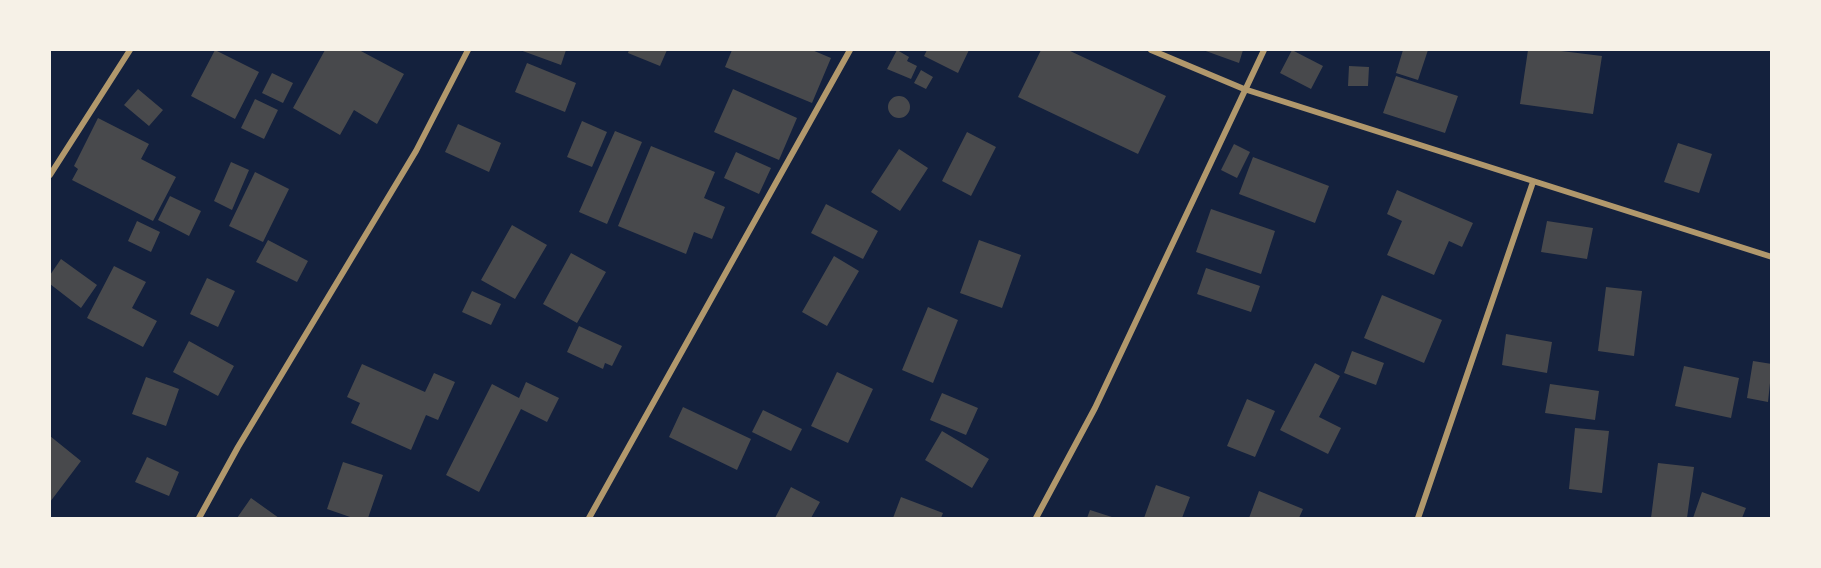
<!DOCTYPE html>
<html>
<head>
<meta charset="utf-8">
<style>
  body { margin:0 }
  #map { position:relative; width:1821px; height:568px; overflow:hidden; background:#14213d; font-family:Arial,sans-serif }
  canvas { display:block }
  .frame { position:absolute; inset:0; border:51px solid #f6f1e7; pointer-events:none }
</style>
</head>
<body>
<div id="map">
<canvas width="1821" height="568"></canvas>
<div class="frame"></div>
</div>
<script>
const ctx = document.querySelector('canvas').getContext('2d');
ctx.lineJoin = 'round';
function paint(path, color) { ctx.fillStyle = color; ctx.fill(path, 'evenodd'); }
const toPath = rows => new Path2D(rows.map(r => 'M' + r).join(''));
function trace(path, color, width, dash) { ctx.strokeStyle = color; ctx.lineWidth = width; ctx.lineCap = dash ? 'butt' : 'round'; ctx.setLineDash(dash || []); ctx.stroke(path); }
const building = toPath([
  [215,50,259,72,235,119,191,96],
  [325,50,359,50,404,74,377,124,354,110,340,135,293,108],
  [520,50,566,50,561,65],
  [629,50,667,50,660,66,628,53],
  [732,50,812,50,831,58,812,103,725,67],
  [897,50,909,57,907,61,917,66,911,79,887,69],
  [927,50,969,50,958,73,924,56],
  [1041,50,1068,50,1166,96,1138,154,1018,97],
  [1203,50,1243,50,1239,63],
  [1292,50,1323,66,1311,89,1280,73],
  [1403,50,1428,50,1418,80,1396,73],
  [1528,50,1553,50,1602,56,1593,114,1520,104],
  [527,63,576,83,565,112,515,92],
  [1349,66,1369,67,1368,86,1348,86],
  [921,70,933,77,926,89,914,83],
  [272,73,293,83,283,103,262,93],
  [1396,76,1458,96,1445,133,1383,113],
  [138,89,163,110,149,126,124,105],
  [733,89,797,118,779,160,714,132],
  '888 107a11 11 0 1 1 22 0a11 11 0 1 1-22 0Z',
  [255,99,278,110,264,139,241,128],
  [98,118,149,144,141,159,176,177,153,221,72,180,78,169,74,166],
  [582,121,607,132,592,167,567,157],
  [458,124,501,143,489,172,445,152],
  [615,131,642,142,607,224,579,212],
  [967,132,996,147,971,196,942,181],
  [1678,143,1712,154,1699,193,1664,182],
  [1234,144,1250,152,1237,178,1221,170],
  [651,146,715,172,704,198,725,207,712,239,694,232,686,254,618,226],
  [899,149,928,168,900,211,871,192],
  [736,152,771,168,759,194,724,178],
  [1253,157,1329,186,1315,223,1239,194],
  [231,162,249,170,232,210,214,201],
  [255,172,289,189,263,242,229,226],
  [1397,190,1473,223,1462,247,1449,241,1434,275,1387,255,1402,221,1387,214],
  [170,196,201,211,189,236,158,220],
  [826,204,878,231,863,259,811,233],
  [1211,209,1275,231,1261,274,1196,252],
  [137,221,160,232,151,252,128,241],
  [1547,221,1593,228,1587,259,1541,252],
  [512,225,547,245,515,299,481,280],
  [268,240,308,261,297,282,256,262],
  [979,240,1021,255,1002,308,960,293],
  [571,253,606,272,577,323,543,304],
  [834,256,859,271,827,326,802,312],
  [61,259,97,285,81,308,50,284,50,275],
  [114,266,146,282,132,308,157,321,143,347,87,318],
  [1206,268,1260,286,1251,312,1197,294],
  [207,278,235,291,218,327,190,314],
  [1606,287,1642,291,1634,356,1598,351],
  [472,291,501,304,491,325,462,312],
  [1382,295,1442,320,1424,363,1364,338],
  [928,307,958,320,933,383,902,370],
  [579,326,622,346,612,366,605,363,603,369,567,352],
  [1506,334,1552,342,1547,373,1502,365],
  [189,341,234,366,218,396,173,372],
  [1352,351,1384,363,1376,385,1344,373],
  [1753,361,1772,364,1768,402,1747,398],
  [1315,363,1340,376,1319,417,1341,428,1328,454,1280,430],
  [362,364,425,392,434,373,455,382,438,420,426,415,411,450,351,423,360,403,347,397],
  [1684,366,1739,378,1731,418,1675,406],
  [837,372,873,389,848,443,811,426],
  [146,377,179,389,166,426,132,414],
  [526,382,559,398,547,422,521,409,479,492,446,475,492,384,519,398],
  [1550,384,1599,391,1595,420,1545,413],
  [942,393,978,408,966,435,930,420],
  [1247,399,1275,411,1255,457,1227,446],
  [683,407,751,439,737,470,669,437],
  [763,410,802,429,791,451,752,432],
  [1575,428,1609,431,1602,493,1569,489],
  [942,431,989,459,972,488,925,460],
  [50,436,81,461,50,502],
  [147,457,179,472,169,496,135,482],
  [343,462,383,475,368,518,353,518,327,509],
  [1658,463,1694,467,1687,518,1651,518],
  [1156,485,1190,497,1182,518,1144,518],
  [791,487,820,502,811,518,775,518],
  [1259,491,1303,509,1299,518,1249,518],
  [1702,492,1746,508,1742,518,1693,518],
  [901,497,943,513,941,518,893,518],
  [251,498,279,518,237,518],
  [1090,510,1115,518,1087,518]
]);
const minor = toPath([
  [1151,50,1244,89,1772,257],
  [50,175,130,50],
  [199,518,238,447,416,151,468,50],
  [589,518,850,50],
  [1036,518,1095,408,1264,50],
  [1418,518,1533,182]
]);
paint(building, '#48494c');
trace(minor, '#b1986c', 6);
</script>
</body>
</html>
